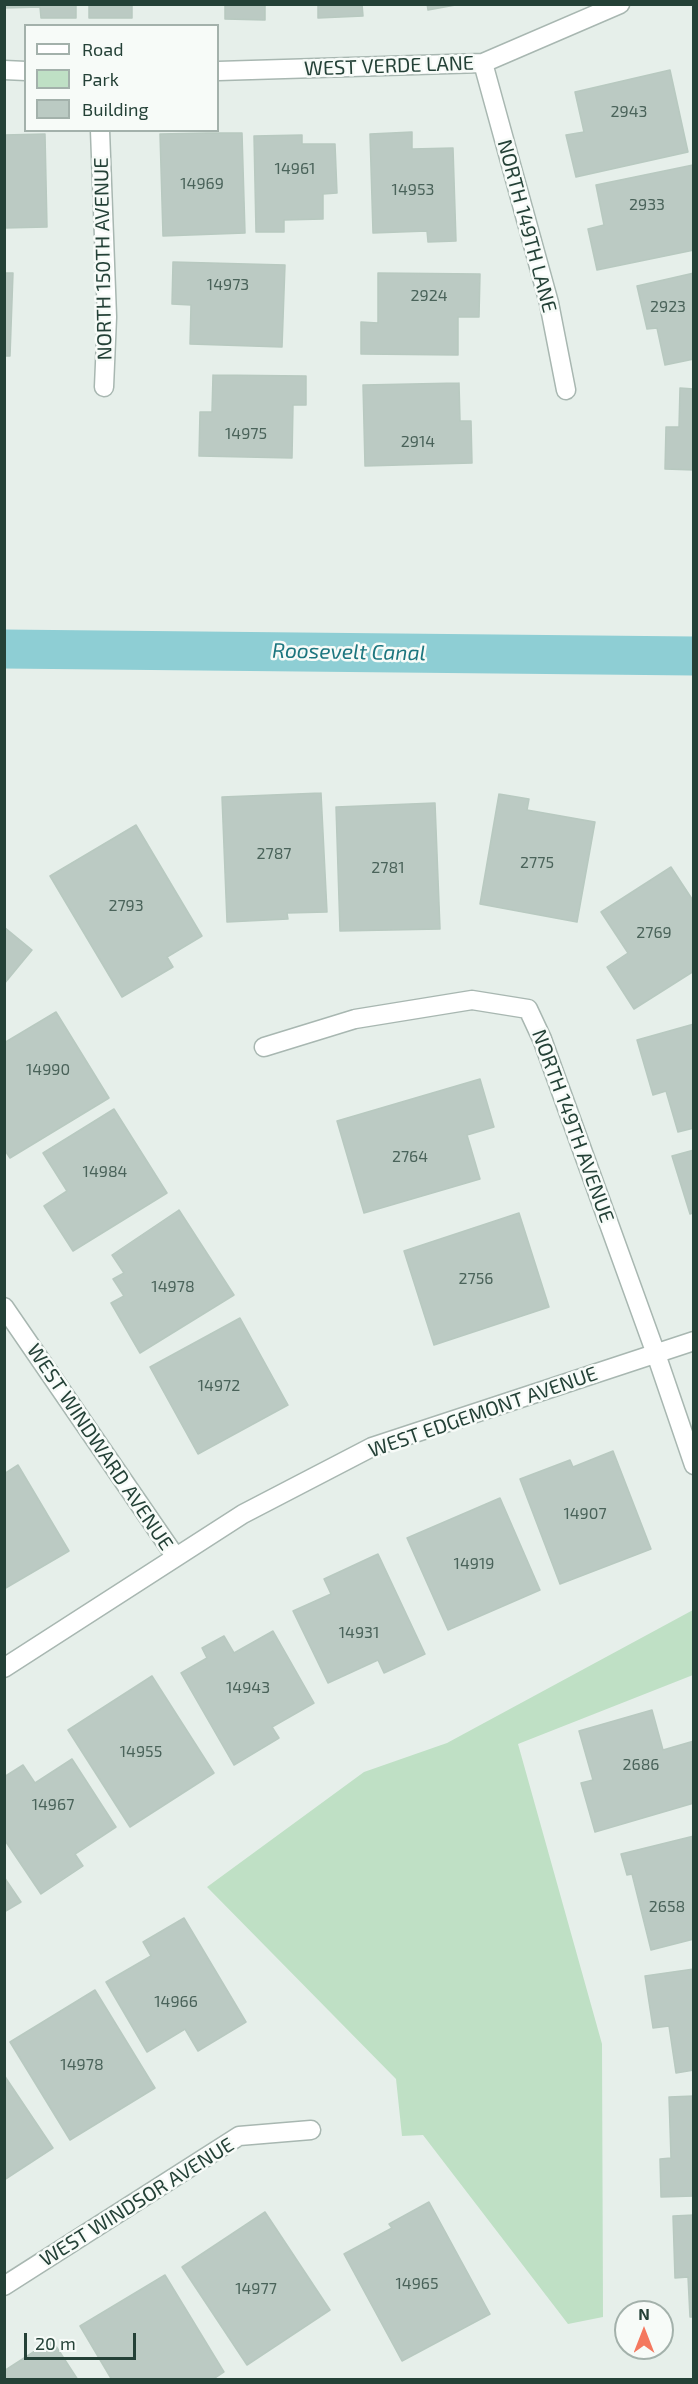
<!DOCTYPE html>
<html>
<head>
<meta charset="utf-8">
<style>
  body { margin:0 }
  #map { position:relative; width:698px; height:2384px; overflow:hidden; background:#e6efea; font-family:"Exo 2",sans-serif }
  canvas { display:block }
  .frame { position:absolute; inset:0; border:6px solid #244137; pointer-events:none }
  .legend { position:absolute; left:24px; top:24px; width:195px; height:108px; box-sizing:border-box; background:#f7fbf8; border:2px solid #a3b1ab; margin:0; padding:8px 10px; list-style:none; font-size:18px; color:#244137 }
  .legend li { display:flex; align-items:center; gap:12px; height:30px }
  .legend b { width:30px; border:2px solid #a3b1ab }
  .north { position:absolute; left:614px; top:2300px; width:60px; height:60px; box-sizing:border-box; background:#f7fbf8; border:2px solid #a3b1ab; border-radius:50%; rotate:0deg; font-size:16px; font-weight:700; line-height:24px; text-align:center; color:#244137 }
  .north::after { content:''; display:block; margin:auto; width:21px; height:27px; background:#f4785f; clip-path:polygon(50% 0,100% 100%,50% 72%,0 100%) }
  .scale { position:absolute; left:24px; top:2333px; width:112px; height:27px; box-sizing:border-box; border:3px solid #244137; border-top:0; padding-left:8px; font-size:18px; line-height:21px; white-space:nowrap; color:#244137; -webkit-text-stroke:4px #f7fbf8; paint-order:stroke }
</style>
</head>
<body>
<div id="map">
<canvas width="698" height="2384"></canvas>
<div class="frame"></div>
<ul class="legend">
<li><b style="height:8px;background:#fff"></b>Road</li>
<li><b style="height:16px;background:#bfe0c5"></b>Park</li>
<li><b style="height:16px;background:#bbcac3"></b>Building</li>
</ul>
<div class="north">N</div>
<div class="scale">20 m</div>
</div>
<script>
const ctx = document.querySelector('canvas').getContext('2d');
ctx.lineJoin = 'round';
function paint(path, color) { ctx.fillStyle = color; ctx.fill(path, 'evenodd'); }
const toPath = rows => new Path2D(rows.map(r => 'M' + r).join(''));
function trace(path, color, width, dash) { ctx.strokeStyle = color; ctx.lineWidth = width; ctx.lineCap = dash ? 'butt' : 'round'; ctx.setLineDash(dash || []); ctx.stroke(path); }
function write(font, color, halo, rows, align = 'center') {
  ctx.font = font + ' "Exo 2",sans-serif'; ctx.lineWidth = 5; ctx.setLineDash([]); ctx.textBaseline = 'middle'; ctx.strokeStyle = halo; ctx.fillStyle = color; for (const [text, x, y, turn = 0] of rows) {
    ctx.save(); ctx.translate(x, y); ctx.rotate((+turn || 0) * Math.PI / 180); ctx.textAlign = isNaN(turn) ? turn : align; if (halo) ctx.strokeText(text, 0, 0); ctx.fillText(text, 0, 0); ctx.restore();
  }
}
const green = toPath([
  [693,1610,693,1675,518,1744,602,2044,603,2317,568,2324,423,2135,402,2136,396,2079,207,1887,364,1772,447,1743]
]);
const canal = toPath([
  [4,649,694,656]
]);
const building = toPath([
  [4,4,76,4,76,18,41,18,40,7,4,8,4,4],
  [89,4,132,4,132,18,89,18,89,4],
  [225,4,265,4,265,20,225,19,225,4],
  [281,4,362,4,363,16,318,18,318,5,281,4],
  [427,4,461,4,428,10,427,4],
  [670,70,688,152,576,177,566,135,584,132,575,92,670,70],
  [412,132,412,149,453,148,456,241,428,242,427,231,373,233,370,134,412,132],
  [207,133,242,133,245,233,163,236,160,134,207,133],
  [45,134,47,227,4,228,4,135,45,134],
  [302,135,302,144,335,144,337,193,323,194,323,219,284,220,284,232,256,232,254,136,302,135],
  [693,165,694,250,597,270,588,229,604,225,596,185,693,165],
  [173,262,285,265,282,347,190,344,191,305,172,304,173,262],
  [4,273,13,273,10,356,4,356,4,273],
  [378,273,480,274,479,317,458,317,458,355,361,354,361,322,378,323,378,273],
  [694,273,694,359,665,365,657,328,647,329,637,286,694,273],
  [213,375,306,376,306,405,293,405,292,458,199,456,200,412,212,412,213,375],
  [459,383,460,421,471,421,472,463,365,466,363,385,459,383],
  [680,388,694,389,694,470,665,469,666,427,679,427,680,388],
  [321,793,327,912,287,913,288,919,227,922,222,797,321,793],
  [499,794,529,799,527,810,595,822,577,922,480,904,499,794],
  [435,803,440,929,340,931,336,807,435,803],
  [136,825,202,936,167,957,173,967,122,997,50,876,136,825],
  [671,867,694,902,694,971,634,1009,607,967,628,953,601,912,671,867],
  [4,927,32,950,4,984,4,927],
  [56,1012,109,1098,10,1158,4,1149,4,1043,56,1012],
  [694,1024,694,1128,678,1132,666,1091,653,1095,637,1040,694,1024],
  [480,1079,494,1127,467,1135,480,1179,364,1213,337,1121,480,1079],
  [114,1109,167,1193,73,1251,44,1206,67,1191,43,1153,114,1109],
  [694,1150,694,1216,693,1213,690,1214,672,1156,694,1150],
  [179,1210,234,1295,140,1353,111,1303,124,1296,113,1279,124,1273,112,1255,179,1210],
  [519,1213,549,1307,434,1345,404,1251,519,1213],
  [240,1318,288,1405,198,1454,150,1367,240,1318],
  [613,1451,651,1549,560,1584,520,1479,570,1460,573,1467,613,1451],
  [18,1465,69,1551,4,1589,4,1474,18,1465],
  [500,1498,540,1590,448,1630,407,1538,500,1498],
  [378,1554,425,1654,384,1673,378,1660,328,1683,293,1611,331,1594,324,1579,378,1554],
  [273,1631,314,1703,272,1727,279,1738,234,1765,181,1673,207,1658,202,1648,224,1636,234,1653,273,1631],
  [152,1676,214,1773,130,1827,68,1730,152,1676],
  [652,1710,663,1750,694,1741,694,1803,595,1832,581,1783,593,1780,579,1731,652,1710],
  [72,1759,116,1827,75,1854,83,1866,41,1894,4,1839,4,1777,23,1765,35,1783,72,1759],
  [694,1836,694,1939,651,1950,632,1874,627,1875,621,1854,694,1836],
  [4,1877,21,1902,4,1912,4,1877],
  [184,1918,246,2022,198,2051,185,2029,147,2052,106,1982,151,1956,143,1942,184,1918],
  [694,1969,694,2070,676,2073,669,2026,653,2028,645,1976,694,1969],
  [95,1990,155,2088,70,2140,10,2042,95,1990],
  [4,2075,53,2148,4,2180,4,2075],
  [694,2096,694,2196,661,2197,660,2159,671,2158,669,2097,694,2096],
  [429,2202,490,2314,402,2361,344,2254,392,2228,389,2224,429,2202],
  [265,2212,330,2310,247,2365,182,2267,265,2212],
  [694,2215,694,2317,690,2317,688,2277,675,2278,673,2216,694,2215],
  [165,2275,224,2372,212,2380,112,2380,80,2326,165,2275],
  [52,2340,78,2380,4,2380,4,2371,52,2340]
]);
const minor = toPath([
  [483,63,549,303,566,390],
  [4,70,26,71],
  [218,71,483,63,620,4],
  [100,130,107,317,104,387],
  [264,1047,355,1019,472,1000,528,1009,542,1039,656,1354,694,1465],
  [4,1307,175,1556],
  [4,1668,243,1514,372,1447,694,1341],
  [4,2286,239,2136,311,2130]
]);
const numberNames = [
  ["2943",629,112],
  ["14961",295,169],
  ["14969",202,184],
  ["14953",413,190],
  ["2933",647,205],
  ["14973",228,285],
  ["2924",429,296],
  ["2923",668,307],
  ["14975",246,434],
  ["2914",418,442],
  ["2787",274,854],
  ["2775",537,863],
  ["2781",388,868],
  ["2793",126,906],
  ["2769",654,933],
  ["14990",48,1070],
  ["2764",410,1157],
  ["14984",105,1172],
  ["2756",476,1279],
  ["14978",173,1287],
  ["14972",219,1386],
  ["14907",585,1514],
  ["14919",474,1564],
  ["14931",359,1633],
  ["14943",248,1688],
  ["14955",141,1752],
  ["2686",641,1765],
  ["14967",53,1805],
  ["2658",667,1907],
  ["14966",176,2002],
  ["14978",82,2065],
  ["14965",417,2284],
  ["14977",256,2289]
];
const streetNames = [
  ["WEST VERDE LANE",389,66,-2],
  ["NORTH 149TH LANE",527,226,75],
  ["NORTH 150TH AVENUE",103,259,-91],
  ["NORTH 149TH AVENUE",573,1126,70],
  ["WEST EDGEMONT AVENUE",483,1412,-19],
  ["WEST WINDWARD AVENUE",100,1447,56],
  ["WEST WINDSOR AVENUE",137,2202,-32]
];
const waterNames = [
  ["Roosevelt Canal",349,652,1]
];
paint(green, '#bfe0c5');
trace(canal, '#8eced4', 39);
paint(building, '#bbcac3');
trace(building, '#b8c9c0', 1.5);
trace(minor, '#a8b7b1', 21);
trace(minor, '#fff', 18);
write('16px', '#4a635a', null, numberNames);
write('20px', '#244137', '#f7fbf8', streetNames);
write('italic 21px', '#1c767f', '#f7fbf8', waterNames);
</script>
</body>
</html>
